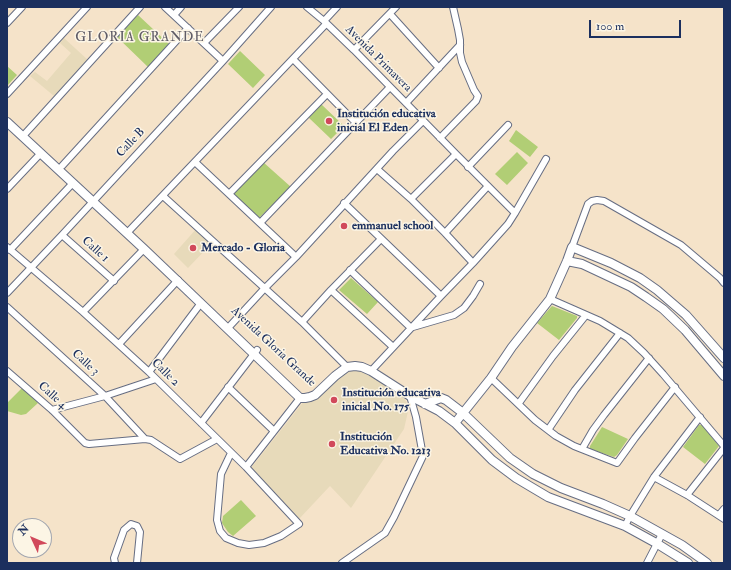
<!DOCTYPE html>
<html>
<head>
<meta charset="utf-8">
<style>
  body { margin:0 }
  #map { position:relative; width:731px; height:570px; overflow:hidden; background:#f5e3c9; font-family:"IM FELL Double Pica",serif }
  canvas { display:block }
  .frame { position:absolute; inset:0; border:8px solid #1b2f5e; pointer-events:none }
  .north { position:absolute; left:12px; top:518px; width:40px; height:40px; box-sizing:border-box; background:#fcf5e5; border:1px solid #a2a6af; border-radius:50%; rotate:314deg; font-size:11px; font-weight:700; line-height:16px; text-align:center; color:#1b2f5e }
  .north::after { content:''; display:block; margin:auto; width:14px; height:18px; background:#d1495b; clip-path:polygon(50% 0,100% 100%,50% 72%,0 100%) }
  .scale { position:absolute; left:589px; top:20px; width:92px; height:18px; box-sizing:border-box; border:2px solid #1b2f5e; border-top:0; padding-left:5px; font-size:12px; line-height:14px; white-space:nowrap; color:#1b2f5e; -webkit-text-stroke:3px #fcf5e5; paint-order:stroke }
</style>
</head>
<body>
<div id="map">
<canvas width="731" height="570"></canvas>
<div class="frame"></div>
<div class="north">N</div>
<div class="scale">100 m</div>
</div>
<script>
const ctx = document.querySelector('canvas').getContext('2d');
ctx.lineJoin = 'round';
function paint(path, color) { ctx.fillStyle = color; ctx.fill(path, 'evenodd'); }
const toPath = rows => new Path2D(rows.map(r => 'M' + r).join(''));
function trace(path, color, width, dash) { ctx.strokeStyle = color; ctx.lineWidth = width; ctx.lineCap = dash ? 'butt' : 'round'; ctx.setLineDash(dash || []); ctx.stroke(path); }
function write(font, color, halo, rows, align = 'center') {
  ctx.font = font + ' "IM FELL Double Pica",serif'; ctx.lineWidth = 3; ctx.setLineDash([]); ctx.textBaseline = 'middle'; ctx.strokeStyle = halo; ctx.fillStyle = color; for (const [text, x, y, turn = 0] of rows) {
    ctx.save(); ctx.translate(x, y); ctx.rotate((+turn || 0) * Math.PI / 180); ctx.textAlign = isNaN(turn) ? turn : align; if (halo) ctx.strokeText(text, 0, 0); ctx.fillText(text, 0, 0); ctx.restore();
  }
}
const built = toPath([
  [64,38,88,60,54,96,30,76,35,72,47,81,71,53,60,43],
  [197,228,212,243,188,268,174,254],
  [348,370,362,370,404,398,409,407,404,429,351,508,330,486,299,519,251,468,304,401,307,402,312,401,323,392,337,378]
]);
const green = toPath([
  [138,15,169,44,148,67,117,37],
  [240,51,265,75,253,88,228,64],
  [7,66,17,75,7,86],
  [321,104,344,126,331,139,308,117],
  [516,130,538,147,530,157,509,141],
  [517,152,528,163,507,185,495,174],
  [263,162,291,187,258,219,231,194],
  [351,278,378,302,367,314,339,290],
  [552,306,577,316,577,318,559,340,537,323,551,307],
  [22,388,38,403,26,414,21,415,7,411,7,403],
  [699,425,702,425,719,446,705,464,683,447],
  [602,427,628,439,617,455,614,457,590,449,590,446],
  [241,500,256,516,233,536,228,532,222,523,223,516]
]);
const street = toPath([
  [165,7,223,61],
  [307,7,324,21,354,50,456,154,515,213],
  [390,14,439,68],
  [174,15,181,7],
  [324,21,337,7],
  [7,23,22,7],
  [204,43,239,7],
  [354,50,396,7],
  [293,59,356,123],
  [7,94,87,7],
  [406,103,460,45],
  [23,136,140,7],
  [440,138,476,101,478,96,474,90,462,62,460,53,460,40,458,29,453,7],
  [195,162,296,257],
  [62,166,188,28],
  [468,167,508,125],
  [377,169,411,199,445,233,473,263],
  [7,189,41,153],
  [229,194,327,94],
  [163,196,302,322,347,367],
  [411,199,456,154],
  [344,203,441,296],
  [260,223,390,87],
  [127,233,326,24],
  [445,233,488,186],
  [62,235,114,281],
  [7,247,83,312,149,372,246,467,299,524,281,536,264,543,249,545,238,543,226,538,220,531,217,520,221,474,231,453],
  [572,247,588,204,592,201,597,200,604,201,681,245,720,278,724,283],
  [10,250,73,183],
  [350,270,411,328],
  [331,290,393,347],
  [7,293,62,235,223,61,271,7],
  [550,299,600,321,628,338,644,353,663,374,724,446],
  [7,307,105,396,145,439],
  [83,312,144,249],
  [302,322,331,290,381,239],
  [413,327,454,315,464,308,473,296,480,284],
  [228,328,264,289,296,257,393,151,423,121],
  [119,344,178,280],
  [7,371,52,410,85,443,89,444,145,439,151,440,180,459,217,439],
  [371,371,441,296,473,263,508,224,515,213,546,159],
  [149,372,201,303],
  [491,378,535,420,556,436,574,446,617,463,635,438,675,387],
  [228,387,274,431],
  [519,403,553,356,586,315],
  [52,410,105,396,156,379],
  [201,423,257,350],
  [548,430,575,390,620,333],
  [582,449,593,430,604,415,649,358],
  [246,467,300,398],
  [654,477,687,495,724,519],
  [687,495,724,448],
  [719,515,724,509],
  [625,526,630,516,654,477,700,417],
  [115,563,114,558,124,530,131,524,137,526,140,532,137,563],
  [342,563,385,533,394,517,423,456,416,417,410,396],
  [647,563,662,534]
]);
const secondary = toPath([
  [7,122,144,249,300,398,305,398,310,397,315,395,335,376,347,367,355,366,362,367,371,371,410,396,439,411,455,423,492,460,516,478,548,497,625,526,656,543,688,563],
  [567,261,582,264,631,287,646,297,663,309,685,330,724,376],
  [425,404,441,398,446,400,463,413,510,458,533,474,561,488,603,504,630,516,682,545,707,563],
  [455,423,491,378,512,347,550,299,567,261,572,247,611,263,640,278,657,290,686,315,724,358]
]);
const markers = [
  [329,121,4,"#d1495b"],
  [344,226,4,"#d1495b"],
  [193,248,4,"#d1495b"],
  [334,400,4,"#d1495b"],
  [332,444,4,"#d1495b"]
];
const streetNames = [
  ["Avenida Primavera",378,59,45],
  ["Calle B",131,143,-47],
  ["Calle 1",95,250,42],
  ["Avenida Gloria Grande",273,347,43],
  ["Calle 3",85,363,42],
  ["Calle 2",165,373,44],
  ["Calle 4",52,396,42]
];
const poiNames = [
  ["Institución educativa",337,114],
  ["inicial El Eden",337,128],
  ["emmanuel school",352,226],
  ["Mercado - Gloria",201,248],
  ["Institución educativa",342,393],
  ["inicial No. 175",342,407],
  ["Institución",340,437],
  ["Educativa No. 1213",340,451]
];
const neighbourhoodNames = [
  ["GLORIA GRANDE",140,38]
];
paint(built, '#e7daba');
paint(green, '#b1ce75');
trace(street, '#676e83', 8);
trace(secondary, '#676e83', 10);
trace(street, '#fff', 6);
trace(secondary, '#fff', 8);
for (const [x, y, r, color] of markers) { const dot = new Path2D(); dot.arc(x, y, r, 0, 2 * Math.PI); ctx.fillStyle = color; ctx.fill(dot); trace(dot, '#fcf5e5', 1.5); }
write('12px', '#1b2f5e', '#fcf5e5', streetNames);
write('bold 12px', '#1b2f5e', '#fcf5e5', poiNames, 'left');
ctx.letterSpacing = '1px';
write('13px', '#5f5c67', '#fcf5e5', neighbourhoodNames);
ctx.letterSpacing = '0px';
</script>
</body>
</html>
